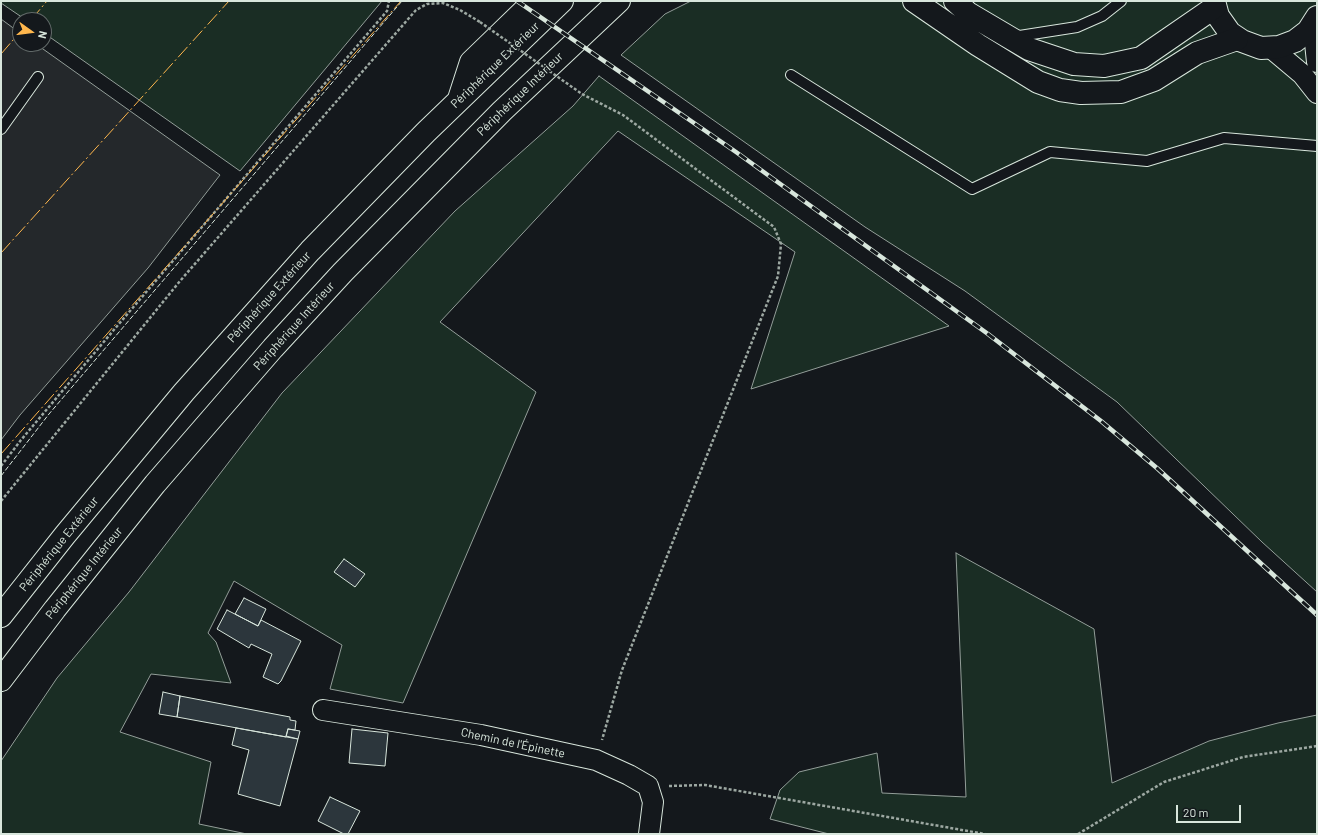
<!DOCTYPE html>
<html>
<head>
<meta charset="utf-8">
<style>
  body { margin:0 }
  #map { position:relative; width:1318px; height:835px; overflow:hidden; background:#14181c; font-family:Barlow,sans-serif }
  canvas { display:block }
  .frame { position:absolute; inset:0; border:2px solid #d8e6dc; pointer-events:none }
  .north { position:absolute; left:12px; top:12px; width:40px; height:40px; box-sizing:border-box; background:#14181c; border:1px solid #626a69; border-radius:50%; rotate:104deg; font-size:11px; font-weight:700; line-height:16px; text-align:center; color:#d8e6dc }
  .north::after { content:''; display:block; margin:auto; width:14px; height:18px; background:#ffb74d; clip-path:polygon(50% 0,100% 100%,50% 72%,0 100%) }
  .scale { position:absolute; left:1176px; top:805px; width:65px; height:18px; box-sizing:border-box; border:2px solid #d8e6dc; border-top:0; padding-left:5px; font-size:12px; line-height:14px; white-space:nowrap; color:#d8e6dc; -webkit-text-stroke:3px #14181c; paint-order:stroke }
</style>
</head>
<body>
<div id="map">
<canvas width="1318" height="835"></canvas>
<div class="frame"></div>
<div class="north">N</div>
<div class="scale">20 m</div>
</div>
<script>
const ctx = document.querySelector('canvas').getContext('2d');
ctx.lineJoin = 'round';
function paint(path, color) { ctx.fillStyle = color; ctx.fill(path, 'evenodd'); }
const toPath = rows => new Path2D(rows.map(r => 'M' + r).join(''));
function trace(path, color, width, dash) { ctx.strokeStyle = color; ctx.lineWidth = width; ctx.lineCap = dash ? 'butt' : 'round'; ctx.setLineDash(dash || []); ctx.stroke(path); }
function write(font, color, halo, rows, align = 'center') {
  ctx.font = font + ' Barlow,sans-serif'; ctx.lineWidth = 3; ctx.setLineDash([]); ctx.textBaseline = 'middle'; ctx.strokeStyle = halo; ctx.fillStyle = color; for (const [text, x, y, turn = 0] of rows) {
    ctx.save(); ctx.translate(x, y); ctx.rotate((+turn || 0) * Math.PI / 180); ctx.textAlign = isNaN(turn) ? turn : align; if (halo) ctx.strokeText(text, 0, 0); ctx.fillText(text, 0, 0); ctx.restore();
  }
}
const green = toPath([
  [1,1,382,1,240,171,44,33,44,20,26,20,1,3,1,1],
  [691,1,1317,1,1317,592,1262,542,1117,402,965,291,865,227,621,55,665,14,691,1],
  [599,76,949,326,751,389,795,252,618,131,440,322,536,392,403,703,330,689,342,645,234,581,208,633,216,642,231,683,151,674,120,732,211,762,199,824,247,834,1,834,1,761,57,678,129,592,282,393,455,211,573,106,599,76],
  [956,553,1094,629,1112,783,1209,741,1278,723,1317,715,1317,834,829,834,770,819,780,790,799,772,877,753,882,793,966,797,956,553]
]);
const parking = toPath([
  [1,19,20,33,20,44,36,44,220,175,148,268,20,415,1,440,1,19]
]);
const building = toPath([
  [344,559,365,574,355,587,334,572,344,559],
  [244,598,266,609,258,626,235,614,244,598],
  [227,610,258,626,261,620,301,641,281,681,278,684,263,677,272,654,251,644,249,648,217,629,227,610],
  [163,692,180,696,177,717,159,714,163,692],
  [180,696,290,717,290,720,296,721,295,730,288,729,286,737,177,717,180,696],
  [236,728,298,739,280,806,238,794,249,750,232,745,236,728],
  [288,729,300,731,298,739,286,736,288,729],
  [352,729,388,733,385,766,349,763,352,729],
  [330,797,360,811,348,834,344,834,318,821,330,797]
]);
const path = toPath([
  [582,94,623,115,774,227,781,244,778,276,622,670,602,740],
  [1,466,21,440,118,325,387,11,389,1],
  [1,501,180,281,416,10,427,4,443,3,460,10,480,22],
  [669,786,705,785,985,834],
  [1078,834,1164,782,1243,757,1317,746]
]);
const lane = toPath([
  [1013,37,1077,27,1102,16,1121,1],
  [791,75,972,189,1050,152,1147,161,1224,138,1317,146],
  [1,129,38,77]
]);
const street = toPath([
  [1313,24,1317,62],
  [1271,48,1302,74,1317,93],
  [323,710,481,735,596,760,629,775,648,786,653,802,649,834]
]);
const secondary = toPath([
  [1214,1,1218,16,1230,33,1242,41,1261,48,1279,47,1295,41,1308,31,1317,17]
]);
const highway = toPath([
  [914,1,978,45,1038,82,1060,90,1081,93,1121,92,1154,80,1197,53,1237,39],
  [955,1,968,13,1029,49,1074,64,1104,66,1141,58,1215,7],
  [459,99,471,62,534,1],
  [1,616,65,535,184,392,310,251,426,132,562,1],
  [1,680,55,609,155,484,273,348,343,272,502,111,619,1]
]);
const rail = toPath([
  [517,1,736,152,988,334,1101,421,1158,469,1317,615]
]);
const pathBridge = toPath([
  [480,22,582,94]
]);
const fence = toPath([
  [1,476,49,414,402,1]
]);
const power = toPath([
  [31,20,47,1],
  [1,54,20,32],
  [1,253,229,1],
  [1,454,401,1]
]);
const streetNames = [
  ["Périphérique Extérieur",495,65,-44],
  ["Périphérique Intérieur",520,94,-44],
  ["Périphérique Extérieur",269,297,-48],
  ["Périphérique Intérieur",294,326,-48],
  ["Périphérique Extérieur",59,544,-51],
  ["Périphérique Intérieur",84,573,-51],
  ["Chemin de l'Épinette",513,743,12]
];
paint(green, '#1a2d24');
trace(green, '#939e99', 1);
paint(parking, '#24282b');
trace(parking, '#939e99', 1);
paint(building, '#2c363c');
trace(building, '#d8e6dc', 1);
trace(lane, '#d8e6dc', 12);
trace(street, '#d8e6dc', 22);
trace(secondary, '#d8e6dc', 24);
trace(highway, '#d8e6dc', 24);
trace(path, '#9da8a2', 2.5, [3, 2]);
trace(lane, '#14181c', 10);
trace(street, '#14181c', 20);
trace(secondary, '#14181c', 22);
trace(highway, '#14181c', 22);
trace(rail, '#d8e6dc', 4.5);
trace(rail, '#14181c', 3, [9]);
trace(pathBridge, '#9da8a2', 2.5, [3, 2]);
trace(fence, '#d8e6dc', 1, [5, 2]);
trace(power, '#ffb74d', 1, [14, 3, 2, 3]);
write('12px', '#d8e6dc', '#14181c', streetNames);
</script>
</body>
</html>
